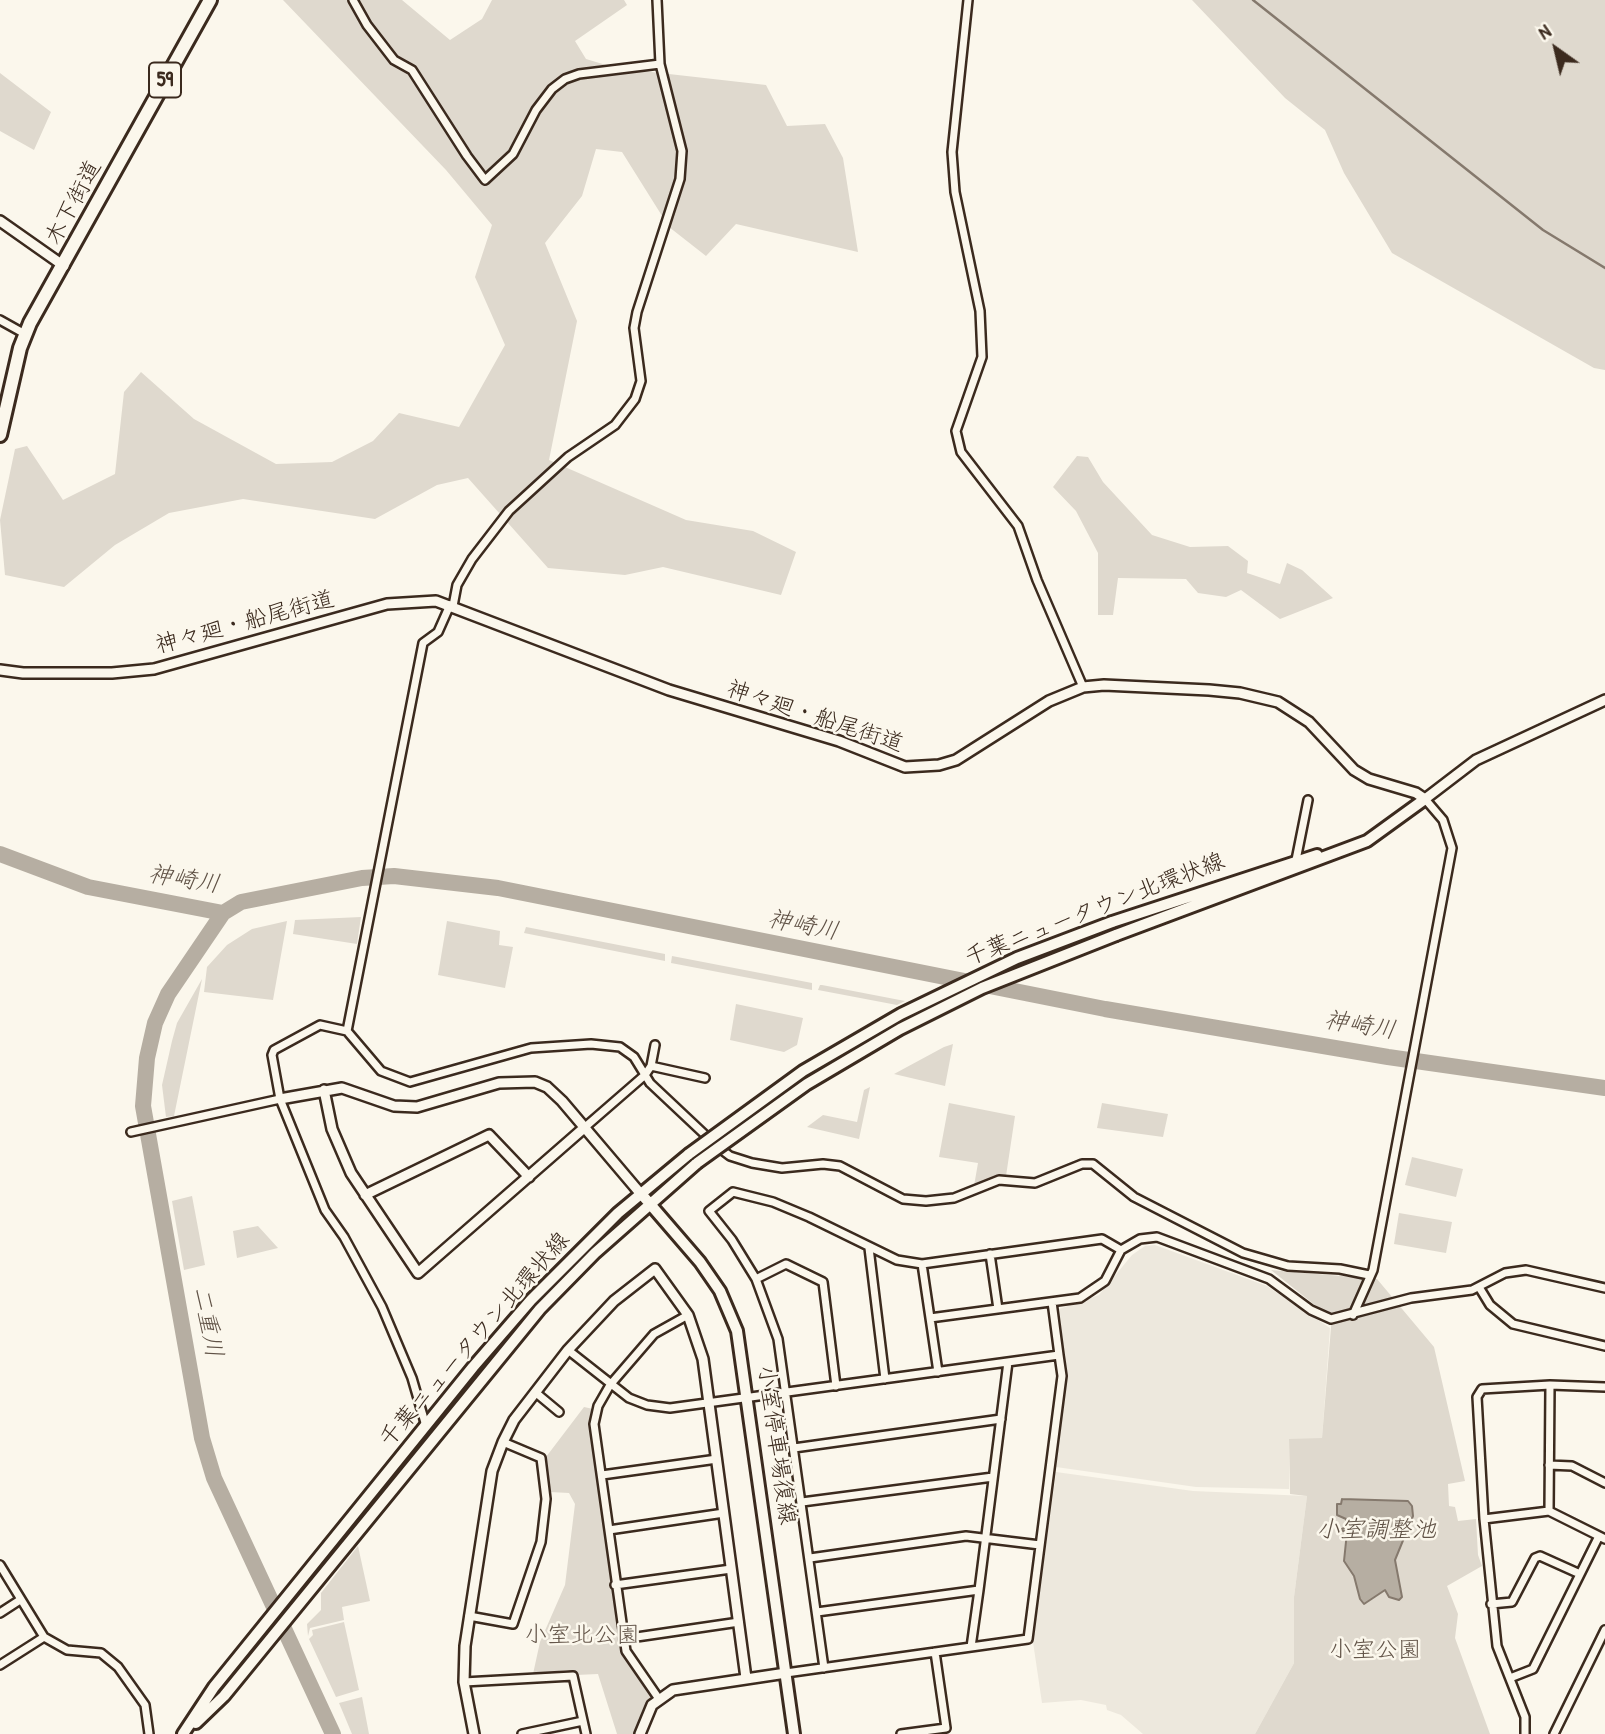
<!DOCTYPE html>
<html>
<head>
<meta charset="utf-8">
<style>
  body { margin:0 }
  #map { position:relative; width:1605px; height:1734px; overflow:hidden; background:#fbf7ec; font-family:"Patrick Hand",sans-serif }
  canvas { display:block }
  .north { position:absolute; left:1521px; top:14px; width:70px; height:70px; -webkit-text-stroke:5px #fbf7ec; paint-order:stroke; rotate:326deg; font-size:19px; font-weight:700; line-height:28px; text-align:center; color:#3b2a1e }
  .north::after { content:''; display:block; margin:auto; width:24px; height:32px; background:#3b2a1e; clip-path:polygon(50% 0,100% 100%,50% 72%,0 100%) }
</style>
</head>
<body>
<div id="map">
<canvas width="1605" height="1734"></canvas>
<div class="north">N</div>
</div>
<script>
const ctx = document.querySelector('canvas').getContext('2d');
ctx.lineJoin = 'round';
function paint(path, color) { ctx.fillStyle = color; ctx.fill(path, 'evenodd'); }
const toPath = rows => new Path2D(rows.map(r => 'M' + r).join(''));
function trace(path, color, width, dash) { ctx.strokeStyle = color; ctx.lineWidth = width; ctx.lineCap = dash ? 'butt' : 'round'; ctx.setLineDash(dash || []); ctx.stroke(path); }
function write(font, color, halo, rows, align = 'center') {
  ctx.font = font + ' "Patrick Hand","Klee One",sans-serif'; ctx.lineWidth = 5; ctx.setLineDash([]); ctx.textBaseline = 'middle'; ctx.strokeStyle = halo; ctx.fillStyle = color; for (const [text, x, y, turn = 0] of rows) {
    ctx.save(); ctx.translate(x, y); ctx.rotate((+turn || 0) * Math.PI / 180); ctx.textAlign = isNaN(turn) ? turn : align; if (halo) ctx.strokeText(text, 0, 0); ctx.fillText(text, 0, 0); ctx.restore();
  }
}
const built = toPath([
  [1155,1245,1267,1286,1330,1328,1322,1439,1289,1439,1289,1489,1196,1487,1056,1467,1067,1376,1059,1309,1099,1295,1132,1255,1145,1246],
  [1056,1472,1193,1491,1307,1496,1294,1597,1294,1663,1255,1734,1143,1734,1121,1715,1107,1710,1106,1705,1081,1700,1042,1703,1033,1642]
]);
const green = toPath([
  [283,0,402,0,450,40,482,19,492,0,624,0,627,5,575,41,586,59,616,68,766,85,787,126,825,124,843,158,858,252,736,224,706,256,669,227,622,152,596,149,582,196,545,243,577,321,549,460,686,520,753,531,796,552,781,595,663,567,625,575,548,568,468,478,437,485,375,519,243,499,169,513,115,545,64,587,5,575,0,520,15,449,27,446,63,500,115,474,124,392,141,372,194,419,276,464,332,462,373,441,399,413,459,427,505,345,475,277,492,225,446,170],
  [1192,0,1605,0,1605,370,1594,368,1392,253,1344,173,1325,130,1285,98],
  [0,73,51,112,34,150,0,131],
  [1077,456,1088,457,1103,482,1152,535,1190,547,1228,546,1248,561,1247,573,1280,584,1287,563,1302,570,1333,598,1280,619,1241,590,1226,597,1198,593,1186,579,1118,578,1113,615,1098,615,1098,553,1076,511,1053,487],
  [361,917,357,944,293,934,295,920],
  [287,921,273,1000,204,992,207,967,227,945,252,929],
  [447,921,500,931,499,945,513,947,505,988,438,975],
  [526,927,665,954,665,961,524,933],
  [672,956,812,983,812,990,671,963],
  [202,979,174,1116,166,1117,162,1085,172,1041,177,1023],
  [820,985,822,985,905,1001,897,1005,818,990],
  [736,1004,803,1018,797,1045,784,1052,730,1040],
  [953,1044,945,1086,894,1074,944,1047],
  [870,1087,859,1139,807,1127,823,1115,857,1122,864,1090],
  [949,1103,1015,1116,1006,1176,992,1177,974,1186,978,1163,939,1157],
  [1102,1103,1168,1114,1163,1137,1097,1128],
  [1412,1157,1463,1169,1456,1197,1405,1185],
  [192,1196,205,1265,184,1270,172,1201],
  [1399,1213,1452,1222,1446,1253,1394,1244],
  [258,1226,278,1248,237,1258,233,1231],
  [1271,1270,1377,1279,1434,1347,1465,1481,1448,1484,1449,1506,1455,1507,1458,1521,1476,1519,1478,1555,1482,1566,1447,1586,1458,1614,1455,1638,1490,1734,1255,1734,1294,1663,1294,1597,1307,1496,1290,1494,1289,1439,1322,1438,1332,1315,1316,1306],
  [584,1407,593,1409,591,1419,620,1641,625,1656,650,1692,650,1699,642,1711,636,1734,617,1734,598,1674,576,1675,567,1670,533,1674,540,1642,565,1585,575,1504,569,1493,550,1492,546,1457],
  [358,1546,370,1601,342,1607,344,1620,310,1628,308,1636,307,1624,321,1610,321,1593],
  [344,1622,359,1690,336,1697,309,1639,313,1635,312,1630],
  [362,1697,369,1734,352,1734,339,1703]
]);
const water = toPath([
  [1342,1499,1408,1501,1412,1506,1413,1516,1395,1560,1402,1597,1399,1600,1389,1597,1385,1590,1364,1604,1360,1599,1354,1576,1344,1561,1347,1532,1340,1530,1346,1527,1346,1519,1337,1515,1337,1504,1341,1504,1342,1499]
]);
const stream = toPath([
  [1253,0,1543,230,1605,268]
]);
const river = toPath([
  [0,854,88,887,223,913,241,902,362,878,394,876,498,888,1105,1009,1388,1057,1605,1088],
  [223,913,168,994,155,1023,147,1058,143,1106,202,1438,214,1478,333,1734]
]);
const minor = toPath([
  [353,0,367,25,394,60,412,70,467,156,485,180,513,154,536,110,552,89,565,79,579,74,660,64],
  [968,0,952,152,955,192,980,311,982,357,956,431,961,452,1018,526,1037,580,1083,687],
  [0,320,25,334],
  [453,606,457,585,472,559,509,511,568,457,615,425,635,399,641,381,634,328,637,312,680,179,682,151,660,64,657,0],
  [1296,860,1308,800],
  [347,1031,423,643,438,632,450,605],
  [651,1066,705,1078],
  [584,1128,645,1075,651,1066,655,1045],
  [131,1132,280,1099],
  [869,1248,885,1379],
  [990,1254,998,1309],
  [922,1264,938,1372],
  [756,1279,786,1264,823,1282,836,1386],
  [1479,1287,1490,1305,1513,1324,1605,1346],
  [1353,1315,1373,1270,1452,848,1443,820,1425,799],
  [930,1318,1080,1298,1105,1281,1121,1250,1140,1239,1157,1237,1269,1279,1311,1310,1331,1319,1411,1298,1472,1290,1505,1273,1526,1270,1605,1288],
  [568,1350,629,1398,647,1405,670,1408,1059,1355,1052,1302],
  [535,1392,559,1412],
  [426,1426,412,1378,382,1307,344,1237,325,1210,280,1099,272,1055,274,1050,320,1025,347,1031,381,1071,410,1082,531,1048,591,1044,620,1047,634,1057,650,1083,718,1147,730,1156,752,1163,782,1168,823,1164,840,1166,903,1199,926,1201,954,1198,999,1180,1035,1183,1082,1164,1093,1164,1134,1197,1243,1253,1288,1266,1340,1269,1369,1275],
  [794,1448,1001,1419],
  [1549,1465,1572,1466,1605,1483],
  [602,1475,717,1459],
  [802,1502,993,1477],
  [1549,1511,1550,1385],
  [1484,1519,1549,1511,1605,1539],
  [609,1530,724,1513],
  [810,1558,966,1536,1040,1545],
  [0,1565,44,1637,67,1650,101,1653,118,1667,145,1705,149,1734],
  [615,1585,731,1569],
  [1491,1604,1512,1602,1535,1558,1540,1556,1580,1574],
  [817,1612,979,1590,1008,1362],
  [0,1613,20,1600],
  [469,1616,513,1624,541,1542,546,1499,541,1458,503,1442],
  [623,1639,739,1622],
  [971,1647,979,1590],
  [0,1665,44,1637],
  [824,1668,778,1339,756,1279,732,1240,709,1211,733,1192,773,1202,809,1217,897,1260,922,1264,1102,1239,1121,1250],
  [786,1673,1028,1639,1062,1376,1059,1355],
  [1510,1678,1533,1669,1599,1536],
  [464,1682,573,1676,586,1734],
  [659,1699,626,1651,594,1424,598,1406,610,1385,654,1334,688,1315],
  [522,1734,583,1721],
  [901,1734,946,1728,935,1652],
  [1525,1734,1525,1717,1497,1646,1484,1519,1477,1397,1482,1389,1550,1385,1605,1387],
  [1554,1734,1605,1630]
]);
const tertiary = toPath([
  [0,221,64,266],
  [0,670,23,673,112,673,154,669,387,604,436,601,669,690,839,741,905,767,939,765,956,760,1049,701,1083,687,1104,685,1209,690,1240,693,1278,702,1309,722,1354,770,1369,779,1416,793,1425,799,1476,760,1605,700],
  [324,1090,332,1129,351,1173,418,1273,584,1128],
  [280,1099,342,1088,394,1106,417,1107,499,1083,535,1082,547,1087,562,1101,640,1193],
  [365,1195,489,1135,529,1177],
  [474,1734,464,1682,465,1646,492,1471,503,1442,514,1420,568,1350,614,1301,655,1269,688,1315,703,1359,746,1678],
  [640,1734,652,1705,673,1690,786,1673]
]);
const secondary = toPath([
  [1112,922,1317,855],
  [1116,935,1367,841,1425,799],
  [644,1197,700,1262,720,1291,737,1331,794,1734],
  [196,1723,224,1696,540,1309,595,1253,697,1163],
  [183,1734,214,1687,473,1367,531,1300,618,1213,689,1154]
]);
const primary = toPath([
  [0,435,20,348,30,323,210,0]
]);
const secondaryBridge = toPath([
  [689,1154,803,1071,901,1014,1017,958,1112,922],
  [697,1163,807,1084,900,1029,982,988,1116,935]
]);
const shields = [
  [165,80,32]
];
const shieldNames = [
  ["59",165,80]
];
const streetNames = [
  ["木下街道",74,203,-62],
  ["神々廻・船尾街道",245,623,-15],
  ["神々廻・船尾街道",815,717,18],
  ["千葉ニュータウン北環状線",1095,910,-21],
  ["千葉ニュータウン北環状線",475,1340,-49],
  ["小室停車場復線",776,1445,82]
];
const parkNames = [
  ["小室北公園",582,1636],
  ["小室公園",1375,1651]
];
const waterNames = [
  ["神崎川",184,880,9],
  ["神崎川",803,926,11],
  ["神崎川",1360,1026,9],
  ["二重川",207,1322,79],
  ["小室調整池",1376,1531]
];
paint(built, '#ede8dd');
paint(green, '#dfd9ce');
paint(water, '#b6aea2');
trace(water, '#85796d', 2);
trace(stream, '#85796d', 2.5);
trace(river, '#b6aea2', 16);
trace(minor, '#3b2a1e', 12);
trace(tertiary, '#3b2a1e', 14);
trace(secondary, '#3b2a1e', 16);
trace(primary, '#3b2a1e', 18);
trace(minor, '#fbf7ec', 7);
trace(tertiary, '#fbf7ec', 9);
trace(secondary, '#fbf7ec', 10);
trace(primary, '#fbf7ec', 12);
trace(secondaryBridge, '#3b2a1e', 16, []);
trace(secondaryBridge, '#fbf7ec', 10);
for (const [x, y, w] of shields) { const box = new Path2D(); box.roundRect(x - w / 2, y - 17.5, w, 35, 5); ctx.fillStyle = '#fbf7ec'; ctx.fill(box); trace(box, '#3b2a1e', 2); }
write('bold 21px', '#3b2a1e', null, shieldNames);
write('23px', '#3b2a1e', '#fbf7ec', streetNames);
write('23px', '#64564a', '#fbf7ec', parkNames);
write('italic 24px', '#605246', '#fbf7ec', waterNames);
</script>
</body>
</html>
